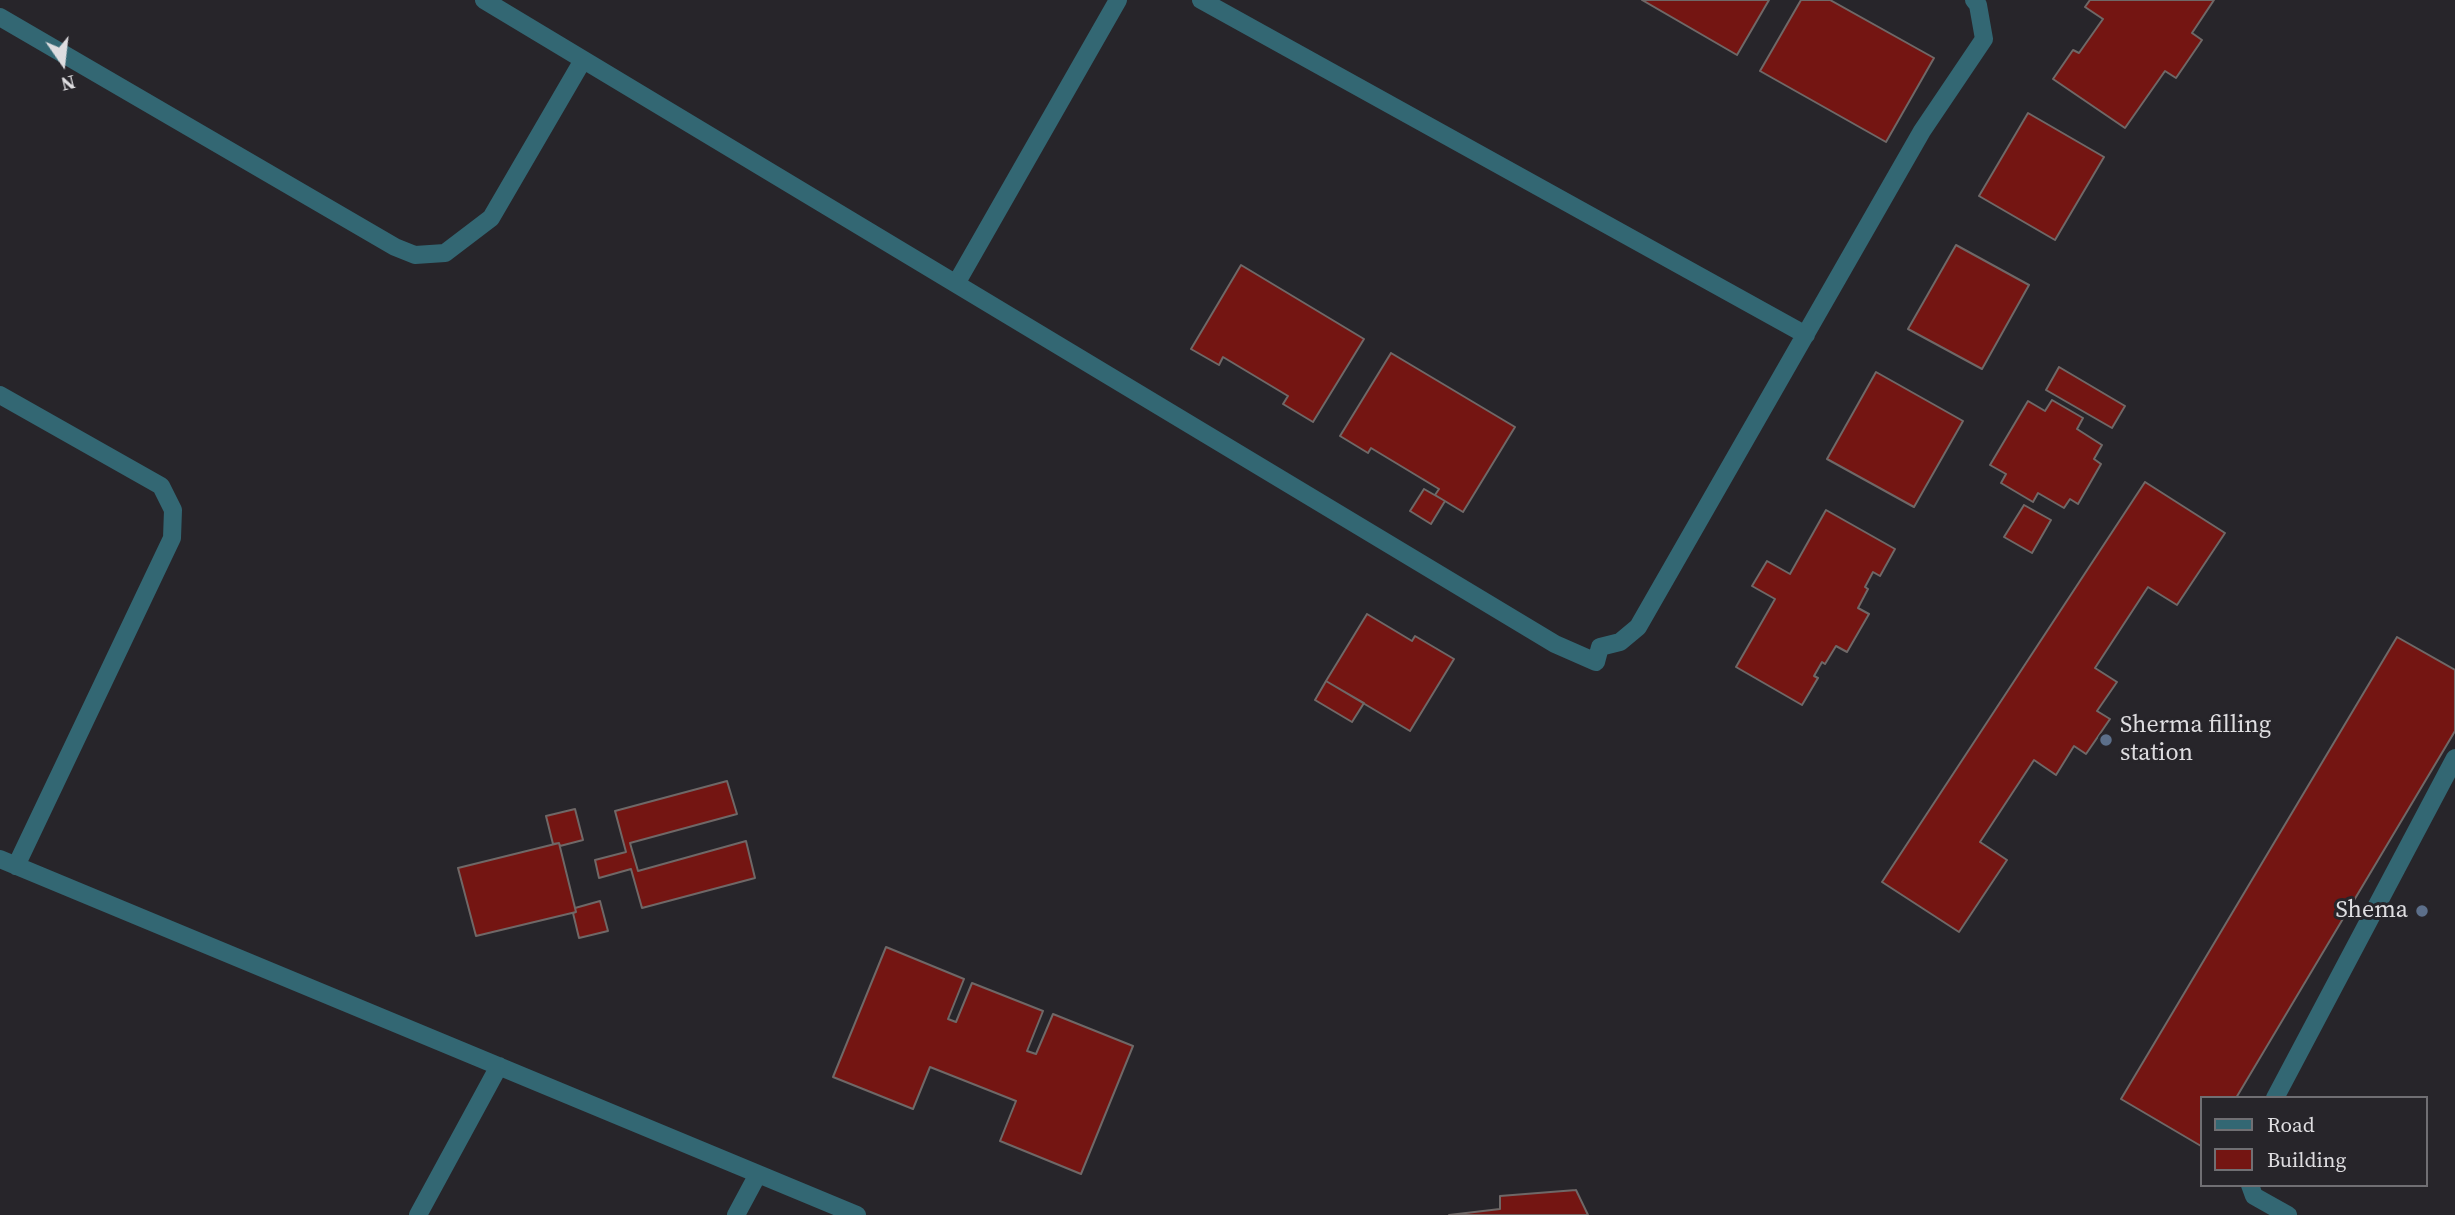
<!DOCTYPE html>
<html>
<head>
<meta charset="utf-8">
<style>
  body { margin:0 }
  #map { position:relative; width:2455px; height:1215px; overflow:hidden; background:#27252a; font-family:"Source Serif 4",serif }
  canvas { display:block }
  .legend { position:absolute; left:2200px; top:1096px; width:228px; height:91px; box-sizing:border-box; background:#27252a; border:2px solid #706f73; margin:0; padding:9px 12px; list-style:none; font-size:21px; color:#dedde0 }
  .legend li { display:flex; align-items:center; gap:14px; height:35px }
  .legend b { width:35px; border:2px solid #706f73 }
  .north { position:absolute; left:28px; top:28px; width:70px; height:70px; -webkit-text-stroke:5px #27252a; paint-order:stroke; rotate:166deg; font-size:19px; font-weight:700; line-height:28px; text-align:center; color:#dedde0 }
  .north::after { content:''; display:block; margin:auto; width:24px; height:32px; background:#dedde0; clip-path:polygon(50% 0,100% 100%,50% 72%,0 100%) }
</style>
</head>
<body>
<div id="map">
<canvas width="2455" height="1215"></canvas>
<ul class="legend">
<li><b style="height:9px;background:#336773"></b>Road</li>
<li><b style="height:19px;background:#741512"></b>Building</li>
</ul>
<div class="north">N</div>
</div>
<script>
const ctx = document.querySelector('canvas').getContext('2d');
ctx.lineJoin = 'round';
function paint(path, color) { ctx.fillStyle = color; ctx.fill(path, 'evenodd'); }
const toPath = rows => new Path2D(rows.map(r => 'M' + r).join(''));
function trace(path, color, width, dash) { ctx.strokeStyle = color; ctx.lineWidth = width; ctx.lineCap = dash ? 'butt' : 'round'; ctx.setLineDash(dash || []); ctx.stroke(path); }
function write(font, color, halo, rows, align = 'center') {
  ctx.font = font + ' "Source Serif 4",serif'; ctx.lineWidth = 6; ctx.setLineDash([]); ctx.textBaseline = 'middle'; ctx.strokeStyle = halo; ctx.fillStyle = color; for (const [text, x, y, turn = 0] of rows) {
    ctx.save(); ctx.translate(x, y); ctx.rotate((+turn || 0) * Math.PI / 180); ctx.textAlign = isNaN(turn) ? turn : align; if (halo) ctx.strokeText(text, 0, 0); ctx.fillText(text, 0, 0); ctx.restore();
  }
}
const building = toPath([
  [1642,0,1769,0,1737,55,1642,0],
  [1801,0,1830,0,1934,58,1886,142,1760,71,1801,0],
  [2090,0,2214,0,2192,33,2202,40,2176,78,2165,71,2125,128,2053,79,2073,50,2079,53,2103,19,2085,7,2090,0],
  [2028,113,2104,157,2055,240,1979,196,2028,113],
  [1956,245,2029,285,1982,369,1908,329,1956,245],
  [1241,265,1364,339,1313,422,1283,404,1288,396,1223,357,1219,365,1191,349,1241,265],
  [1391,353,1515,427,1463,512,1435,495,1439,489,1371,448,1368,453,1340,436,1391,353],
  [2059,367,2125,406,2112,428,2046,390,2059,367],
  [1876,372,1963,421,1914,507,1827,459,1876,372],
  [2052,400,2083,418,2077,429,2102,445,2094,459,2101,464,2078,504,2070,499,2064,508,2038,493,2033,502,2001,483,2006,474,1990,465,2028,401,2045,411,2052,400],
  [2145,482,2225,533,2177,605,2148,587,2095,668,2117,682,2097,711,2110,719,2086,754,2074,746,2056,775,2034,760,1980,842,2007,860,1959,932,1882,882,2145,482],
  [1424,489,1445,501,1431,524,1410,511,1424,489],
  [2024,505,2051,520,2032,553,2004,537,2024,505],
  [1826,510,1895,549,1880,576,1873,572,1865,587,1868,589,1858,608,1869,614,1847,652,1836,646,1825,664,1822,662,1814,676,1818,678,1802,705,1736,667,1775,599,1752,586,1767,561,1790,574,1826,510],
  [1367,614,1412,641,1415,636,1454,659,1410,731,1326,681,1367,614],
  [2397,637,2455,670,2455,731,2236,1098,2201,1098,2201,1146,2121,1099,2397,637],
  [1326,681,1364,703,1352,722,1315,700,1326,681],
  [727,781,737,814,630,843,638,871,746,841,755,878,642,908,631,869,599,878,595,860,626,852,615,811,727,781],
  [575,809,583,840,560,846,559,843,553,844,546,816,575,809],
  [559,843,576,912,476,936,458,868,559,843],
  [600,901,608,931,579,938,573,913,576,912,575,908,600,901],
  [886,947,964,979,948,1019,956,1022,972,983,1043,1011,1027,1051,1036,1054,1053,1014,1133,1046,1081,1174,1000,1141,1016,1101,930,1067,913,1109,833,1077,886,947],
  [1576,1190,1588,1215,1449,1215,1500,1209,1500,1196,1576,1190]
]);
const service = toPath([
  [0,395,161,486,173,510,172,538,16,866],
  [0,859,857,1215],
  [2275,1098,2455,758],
  [2250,1185,2254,1196,2288,1215],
  [418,1215,499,1066],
  [736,1215,758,1174]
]);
const minor = toPath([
  [484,0,1555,644,1596,662,1600,647,1620,642,1638,627,1922,131,1984,39,1978,5,1974,0],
  [1201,0,1806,335],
  [0,17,395,247,415,255,445,253,491,218,583,60],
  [957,282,1118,0]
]);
const markers = [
  [2106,740,7,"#5c6f8a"],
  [2422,911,7,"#5c6f8a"]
];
const poiNames = [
  ["Sherma filling",2120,726],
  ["station",2120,754],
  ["Shema",2408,911,"right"]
];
paint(building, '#741512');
trace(building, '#6f6867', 2);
trace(service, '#336773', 18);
trace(minor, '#336773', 18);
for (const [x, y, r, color] of markers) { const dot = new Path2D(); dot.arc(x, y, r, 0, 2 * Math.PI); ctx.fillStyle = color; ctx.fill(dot); trace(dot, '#27252a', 2.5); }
write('24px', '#dedde0', '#27252a', poiNames, 'left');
</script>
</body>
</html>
